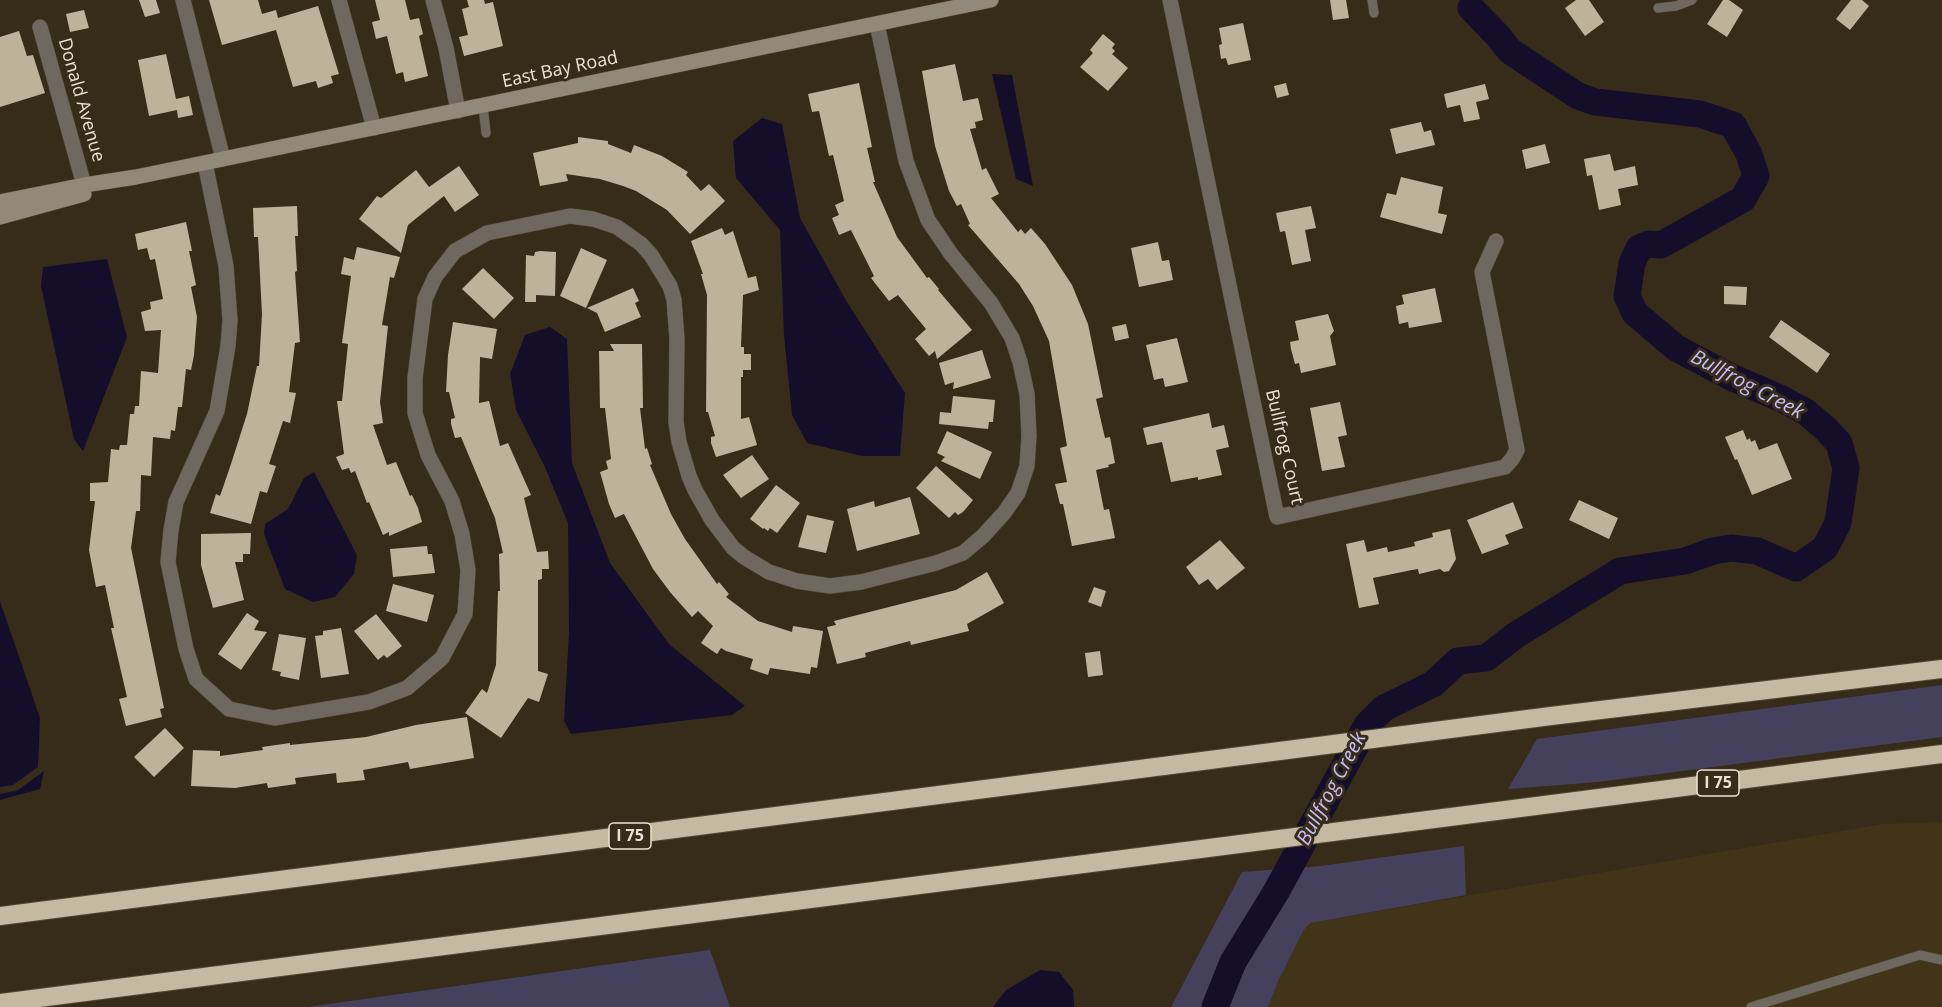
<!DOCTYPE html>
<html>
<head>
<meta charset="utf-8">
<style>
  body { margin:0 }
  canvas { display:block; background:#362c19 }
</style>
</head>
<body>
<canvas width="1942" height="1007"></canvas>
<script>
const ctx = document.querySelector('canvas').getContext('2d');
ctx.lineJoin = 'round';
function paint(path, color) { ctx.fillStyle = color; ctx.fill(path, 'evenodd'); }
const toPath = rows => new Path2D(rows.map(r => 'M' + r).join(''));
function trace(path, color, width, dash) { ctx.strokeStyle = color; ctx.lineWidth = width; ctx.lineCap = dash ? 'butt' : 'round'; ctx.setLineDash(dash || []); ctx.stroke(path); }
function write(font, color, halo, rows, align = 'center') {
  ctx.font = font + ' "Open Sans",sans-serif'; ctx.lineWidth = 6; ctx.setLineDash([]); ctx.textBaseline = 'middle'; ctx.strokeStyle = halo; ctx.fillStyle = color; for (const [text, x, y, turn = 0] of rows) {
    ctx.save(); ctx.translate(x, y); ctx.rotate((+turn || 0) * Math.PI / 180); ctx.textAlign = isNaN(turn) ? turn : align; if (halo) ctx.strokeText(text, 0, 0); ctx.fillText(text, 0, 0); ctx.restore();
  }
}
const built = toPath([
  [1942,822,1942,1007,1268,1007,1277,984,1303,931,1310,923,1883,824]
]);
const green = toPath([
  [1942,685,1942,737,1598,782,1508,789,1537,739],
  [1464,846,1466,895,1310,923,1303,931,1277,984,1268,1007,1171,1007,1242,872,1321,866],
  [710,950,730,1007,308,1007]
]);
const water = toPath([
  [992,74,1012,75,1033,186,1016,179],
  [762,118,782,124,800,218,847,302,905,393,900,456,862,456,807,443,792,415,784,335,780,230,736,178,733,141],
  [107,259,127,337,83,451,74,439,41,286,43,267],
  [550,327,567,339,572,463,610,563,669,644,745,706,732,715,571,734,564,721,569,633,568,523,544,465,516,410,510,374,525,335],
  [314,472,357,555,354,574,335,597,313,602,285,589,264,534,265,524,288,509,304,478],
  [0,601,40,718,38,767,13,785,0,787],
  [44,771,40,789,0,800,0,794,18,790],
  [1040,970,1059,972,1073,990,1074,1007,993,1007,1006,990]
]);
const river = toPath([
  [1215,1007,1233,962,1276,892,1367,725,1384,708,1433,684,1458,661,1486,658,1516,635,1620,571,1685,561,1713,551,1731,548,1757,551,1796,568,1825,548,1838,523,1846,468,1839,443,1826,429,1806,412,1782,399,1731,377,1676,348,1635,313,1627,296,1632,263,1639,248,1649,244,1661,245,1743,199,1756,176,1749,154,1733,125,1700,114,1595,102,1578,96,1510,51,1498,36,1471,8]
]);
const building = toPath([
  [139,0,156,0,160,13,145,17],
  [209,0,258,0,262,14,276,10,278,18,318,6,339,74,331,76,333,83,318,88,316,81,293,87,276,30,222,45],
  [375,0,405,0,410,20,419,18,423,34,419,36,428,76,405,82,403,72,396,74,387,36,376,39,372,22,380,20],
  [467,0,484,0,485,4,493,2,503,46,464,56,459,37,468,35,462,9,469,7],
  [1330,0,1346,0,1349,18,1333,20],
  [1576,0,1589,0,1604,22,1585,36,1565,8],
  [1723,0,1729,0,1743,10,1727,37,1707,24],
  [1851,0,1862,0,1869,6,1850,30,1836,19],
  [84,10,89,28,70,32,66,14],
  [1243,23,1251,60,1228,65,1226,58,1221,59,1219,45,1222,44,1219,28],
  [19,31,27,56,33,55,45,93,0,107,0,37],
  [1103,34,1115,44,1112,48,1115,51,1112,54,1128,68,1108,91,1080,67,1093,53,1090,50],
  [166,54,176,99,189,96,193,115,178,118,177,110,149,116,138,60],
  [955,64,963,101,978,98,983,120,975,122,976,128,970,129,982,170,986,168,999,194,991,198,1018,232,1021,229,1025,234,1031,228,1045,244,1072,285,1088,324,1103,397,1096,399,1105,438,1110,437,1115,463,1108,465,1109,467,1096,470,1104,510,1109,509,1115,538,1072,546,1063,504,1060,504,1055,484,1067,482,1060,448,1067,446,1049,341,1033,306,1019,284,968,225,970,224,961,204,957,206,949,191,935,146,922,71],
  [859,83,872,147,867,148,875,182,873,182,897,237,927,278,929,277,939,289,938,290,972,330,937,359,935,351,929,356,915,339,926,329,898,295,889,301,871,278,874,276,851,230,839,235,832,218,839,215,835,205,844,201,833,155,829,156,819,111,812,112,808,94],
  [1286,83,1289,95,1277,98,1274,86],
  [1485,84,1489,99,1476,102,1480,119,1464,122,1460,105,1447,108,1444,94],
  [1421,122,1424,132,1431,130,1435,145,1396,154,1390,129],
  [578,137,608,141,608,144,631,153,634,145,662,156,688,172,686,175,701,191,709,184,725,201,690,234,667,210,636,191,623,186,600,179,566,174,568,181,540,186,533,153,578,143],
  [1545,144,1550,163,1526,169,1522,150],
  [1610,154,1614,171,1635,166,1638,185,1618,189,1621,205,1599,210,1592,175,1587,176,1584,159],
  [459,166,479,195,455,212,444,196,408,225,401,253,359,219,377,196,381,198,416,170,429,187],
  [1401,177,1443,187,1438,213,1447,215,1442,234,1380,217,1387,193,1396,195],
  [297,206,298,236,295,236,297,271,295,272,300,342,295,343,289,392,296,393,290,423,283,421,269,464,276,466,267,493,260,491,251,524,210,513,216,494,220,496,230,467,247,414,257,366,259,366,262,314,258,237,254,237,253,208],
  [1311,206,1316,228,1305,230,1311,261,1292,265,1285,231,1280,232,1276,213],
  [186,222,192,251,189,251,196,285,191,287,197,317,194,355,191,370,186,369,182,407,178,407,175,431,171,430,170,439,153,437,151,476,141,475,140,511,136,511,131,548,164,708,160,709,162,717,126,726,119,699,127,697,111,628,114,628,105,585,96,587,89,550,95,501,90,501,90,483,108,482,111,449,119,450,120,445,127,445,130,414,134,414,135,406,139,406,141,371,158,373,161,330,145,331,141,312,151,309,150,302,163,299,155,259,150,260,147,248,138,250,135,234],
  [722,228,725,235,733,231,748,278,756,276,759,290,743,295,741,347,744,347,744,354,751,354,751,370,743,370,743,377,741,377,741,419,749,417,757,445,716,457,711,443,711,437,715,436,708,412,706,412,707,295,701,274,703,274,691,241],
  [1158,242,1162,261,1169,260,1173,280,1139,287,1131,248],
  [357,247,400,257,394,278,390,277,382,325,388,326,380,402,383,423,373,425,387,465,396,462,410,496,412,495,418,508,422,522,389,536,389,532,383,535,369,502,367,503,355,471,351,473,349,468,342,470,336,457,344,454,337,401,342,401,348,344,342,343,351,276,341,274,344,257,354,260],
  [581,248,607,260,586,308,560,296],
  [540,251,556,252,555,296,536,295,536,302,525,302,526,255,534,256,535,252],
  [483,268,514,298,494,319,462,289],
  [1724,286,1747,287,1746,305,1724,304],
  [633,288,639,301,635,303,641,317,605,332,597,313,587,308],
  [1435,288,1442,322,1409,328,1408,322,1399,324,1396,306,1404,304,1402,295],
  [1328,314,1334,331,1330,336,1336,365,1301,373,1299,363,1295,364,1291,349,1290,342,1299,340,1295,321],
  [1781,320,1830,354,1817,373,1769,337],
  [453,322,497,329,492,359,480,357,479,403,489,401,500,446,508,443,531,495,524,498,537,552,548,551,549,569,542,569,542,579,538,580,538,671,548,674,539,702,528,698,501,738,465,713,482,689,487,693,496,665,498,591,500,591,499,554,503,553,495,518,461,437,455,438,451,424,451,419,455,418,449,392,446,392,448,355],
  [1126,324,1129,338,1115,341,1112,327],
  [1177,338,1188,382,1165,387,1163,378,1154,380,1146,345],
  [610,344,642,344,643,408,640,408,645,449,647,448,652,464,650,465,671,514,685,539,717,584,719,582,729,594,726,597,758,621,792,632,793,626,823,631,817,668,811,667,810,674,770,668,768,675,750,669,753,659,726,651,721,648,717,654,701,643,713,626,698,611,692,617,670,592,653,569,624,514,615,518,609,504,600,472,608,469,606,461,611,459,605,408,600,408,599,351,614,351],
  [982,350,991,378,953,389,954,382,945,385,939,363],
  [953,396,995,400,993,422,989,422,988,429,939,424,940,412,951,413],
  [1340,402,1347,435,1338,437,1345,467,1322,471,1310,408],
  [1209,413,1212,428,1224,425,1229,447,1216,450,1222,475,1198,480,1198,477,1171,482,1162,442,1147,445,1143,428],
  [1743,430,1747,440,1750,438,1751,442,1755,440,1759,450,1777,443,1792,479,1752,495,1737,459,1735,460,1725,437],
  [947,431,992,452,980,479,941,461,945,457,937,453],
  [752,455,769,479,741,498,723,475],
  [936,466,973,500,963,512,958,515,955,512,949,518,916,488],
  [776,485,800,503,777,533,770,528,768,531,764,528,763,529,750,519],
  [910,497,920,534,857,551,847,509,874,501,875,507],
  [1579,500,1618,518,1609,539,1569,520],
  [1513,502,1523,528,1505,535,1509,544,1482,554,1467,520],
  [807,515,834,521,826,553,798,547],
  [1450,529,1456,559,1449,571,1444,572,1440,569,1419,574,1418,569,1412,570,1373,578,1379,604,1359,608,1346,544,1364,540,1367,552,1387,547,1388,552,1415,546,1414,542,1433,537,1432,533],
  [251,533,250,554,243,554,243,562,235,562,244,600,213,608,201,565,201,534],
  [1220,540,1245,568,1217,590,1208,579,1199,585,1186,567],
  [427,546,428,554,432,554,435,573,393,577,390,549],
  [987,572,1004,603,967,624,969,631,911,645,910,641,865,653,866,657,837,664,827,627,836,625,834,621,956,590],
  [393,584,434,595,427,622,386,611],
  [1094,587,1106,591,1101,607,1088,602],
  [247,613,259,621,254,630,267,632,241,670,218,654],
  [376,614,402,646,387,658,384,655,378,660,354,631],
  [341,628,349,674,321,678,315,636,323,635,323,631],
  [279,634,306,638,299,680,280,676,281,672,272,670],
  [1100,651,1103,675,1088,677,1085,653],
  [467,717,474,758,410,769,408,762,363,770,365,780,337,783,336,773,295,778,296,784,268,788,267,783,235,788,191,786,193,750,220,751,220,756,263,750,262,747,290,743,290,745,366,737,416,725],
  [165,728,184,748,154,777,134,757]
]);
const lane = toPath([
  [1372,0,1374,13],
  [1658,8,1676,6,1692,0],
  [483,106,486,133],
  [1751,1007,1920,955,1942,960]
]);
const street = toPath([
  [183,0,223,159],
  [339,0,374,128],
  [433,0,446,48,458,111],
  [1170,0,1277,517,1505,467,1512,459,1517,450,1482,272,1496,241],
  [40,27,84,185],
  [205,163,226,266,230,320,228,346,217,411,176,502,171,530,168,562,186,649,196,679,229,709,274,718,369,702,407,688,442,658,465,614,468,570,462,534,452,501,428,455,415,413,415,378,425,299,435,277,455,251,487,233,570,216,593,219,617,227,641,244,651,255,670,286,674,300,677,339,676,422,679,442,689,476,695,490,712,520,733,548,744,557,769,572,797,581,830,586,861,582,936,563,963,553,983,536,1004,513,1018,493,1027,466,1029,436,1027,394,1020,362,1012,338,991,303,951,254,928,220,906,161,877,24]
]);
const secondary = toPath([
  [0,202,84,185,136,177,991,0],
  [0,217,84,194]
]);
const highway = toPath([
  [0,916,1551,716,1942,669],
  [0,1003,1942,754]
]);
const shields = [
  [1718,783,42],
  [630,836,42]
];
const shieldNames = [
  ["I 75",1718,783],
  ["I 75",630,836]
];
const streetNames = [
  ["East Bay Road",560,70,-12],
  ["Donald Avenue",81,100,74],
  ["Bullfrog Court",1284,447,77]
];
const waterNames = [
  ["Bullfrog Creek",1747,385,28],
  ["Bullfrog Creek",1332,789,-62]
];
paint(built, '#423419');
paint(green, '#45415c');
paint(water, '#140e2a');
trace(river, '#140e2a', 27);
paint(building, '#bfb29b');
trace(lane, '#534937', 10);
trace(street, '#534937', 16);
trace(secondary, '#534937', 16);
trace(highway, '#534937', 20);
trace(lane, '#6e685f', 9);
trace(street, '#6e685f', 15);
trace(secondary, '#91897a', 15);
trace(highway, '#c6b9a2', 18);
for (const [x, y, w] of shields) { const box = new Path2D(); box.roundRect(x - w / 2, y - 13, w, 26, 4.5); ctx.fillStyle = '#362c19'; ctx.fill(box); trace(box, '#eae3d7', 1.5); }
write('bold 16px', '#eae3d7', null, shieldNames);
write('18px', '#eae3d7', '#362c19', streetNames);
write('italic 20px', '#c6befa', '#362c19', waterNames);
</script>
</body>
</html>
